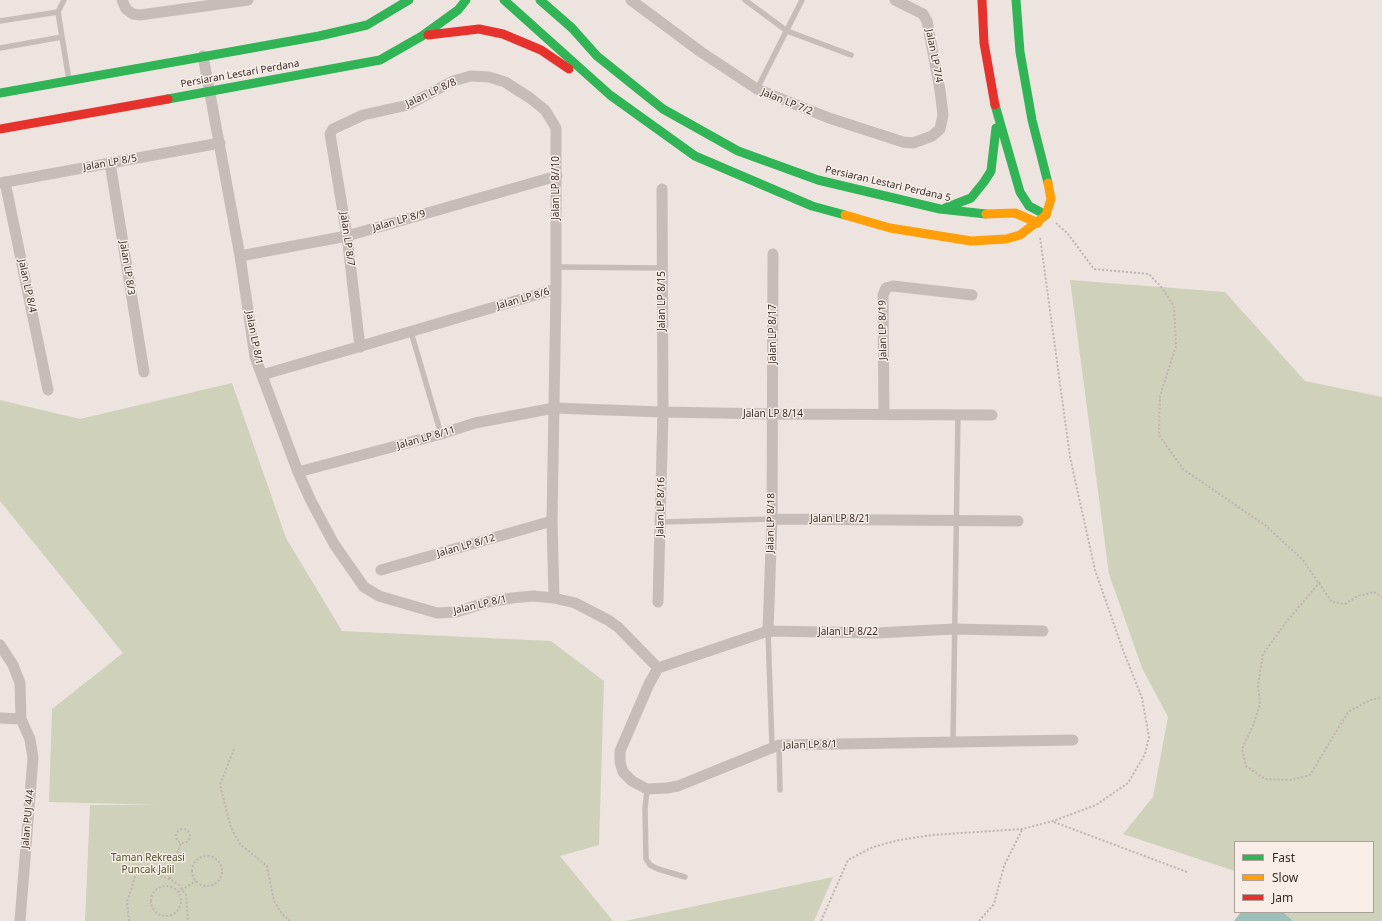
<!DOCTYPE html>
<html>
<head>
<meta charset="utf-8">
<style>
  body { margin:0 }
  #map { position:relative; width:1382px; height:921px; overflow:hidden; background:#ede4e0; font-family:"Noto Sans",sans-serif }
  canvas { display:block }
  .legend { position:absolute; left:1234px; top:841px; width:140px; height:72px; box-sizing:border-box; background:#f9eee7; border:1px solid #aba09a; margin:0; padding:5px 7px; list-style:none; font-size:12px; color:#362a27 }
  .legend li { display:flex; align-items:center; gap:8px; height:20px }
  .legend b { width:20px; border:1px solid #aba09a }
</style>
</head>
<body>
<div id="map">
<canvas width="1382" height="921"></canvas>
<ul class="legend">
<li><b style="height:5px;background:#30b455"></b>Fast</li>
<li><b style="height:5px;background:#ff9f0a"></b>Slow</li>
<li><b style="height:5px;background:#e5322d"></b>Jam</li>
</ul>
</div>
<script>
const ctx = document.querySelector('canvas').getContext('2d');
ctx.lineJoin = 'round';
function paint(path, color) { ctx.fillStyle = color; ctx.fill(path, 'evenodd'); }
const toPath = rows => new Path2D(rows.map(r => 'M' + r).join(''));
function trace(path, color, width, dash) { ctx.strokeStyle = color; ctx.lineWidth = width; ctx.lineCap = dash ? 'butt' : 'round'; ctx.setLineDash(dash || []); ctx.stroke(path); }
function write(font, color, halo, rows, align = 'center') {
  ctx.font = font + ' "Noto Sans",sans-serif'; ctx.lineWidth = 3; ctx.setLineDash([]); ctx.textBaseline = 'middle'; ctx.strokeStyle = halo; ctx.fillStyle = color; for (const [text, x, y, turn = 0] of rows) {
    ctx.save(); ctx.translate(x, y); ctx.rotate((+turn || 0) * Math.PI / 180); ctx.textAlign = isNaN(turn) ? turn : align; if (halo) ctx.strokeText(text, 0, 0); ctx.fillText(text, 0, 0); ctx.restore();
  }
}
const green = toPath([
  [1070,280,1225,292,1305,381,1382,397,1382,921,1293,921,1283,912,1373,912,1373,842,1235,842,1235,871,1123,834,1153,797,1168,717,1142,668,1109,574],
  [232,383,286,538,342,631,551,641,604,681,599,845,560,856,613,921,85,921,90,805,159,805,49,802,52,709,123,653,0,501,0,400,80,419],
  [833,877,814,921,625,921]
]);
const water = toPath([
  [1241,912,1283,912,1293,921,1234,921]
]);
const path = toPath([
  [1056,223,1068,234,1094,269,1149,274,1161,287,1174,306,1176,346,1160,396,1159,435,1183,469,1266,526,1302,559,1332,602,1345,604,1358,596,1374,592,1382,597],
  [1320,582,1287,621,1263,654,1258,685,1260,704,1254,723,1242,749,1246,766,1265,779,1290,780,1310,775,1348,712,1370,700,1382,697],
  [234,749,220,785,231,828,240,844,267,866,274,901,282,914,290,921],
  [1054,822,1187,872],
  '176 836a7 7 0 1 1 14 0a7 7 0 1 1-14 0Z',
  '192 871a15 15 0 1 1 30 0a15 15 0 1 1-30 0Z',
  [137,870,170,879,179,885,186,895,188,921],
  [170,879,173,869,174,856,178,852,181,843],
  '151 901a15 15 0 1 1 30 0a15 15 0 1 1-30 0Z',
  [178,892,196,881],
  [129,921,127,902,139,864],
  [821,921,848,860,873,847,899,840,932,835,1022,829,1053,821,1096,805,1128,783,1145,754,1149,737,1142,698,1123,650,1095,570,1070,457,1040,237],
  [979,921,994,904,1004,866,1022,830]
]);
const lane = toPath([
  [745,0,787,31,851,55],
  [0,21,58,12],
  [62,37,69,80],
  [0,48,62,37,58,12,64,0],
  [757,89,802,0],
  [556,267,662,268],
  [411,332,441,434],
  [661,522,772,519],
  [768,631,772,747],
  [953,742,958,415],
  [779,745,780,790],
  [647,789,645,809,646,859,650,865,658,869,685,877]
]);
const street = toPath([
  [122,0,126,9,133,14,140,15,248,0],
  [631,0,701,52,757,89,829,118,903,142,913,143,932,136,940,129,943,115,940,90,927,21,923,14,895,0],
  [203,56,240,256,255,357,298,472,311,501,334,544,364,587,379,596,437,613,456,612,488,602,512,598,533,596,554,598,575,603,608,620,618,627,658,668,649,684,620,751,620,762,623,772,632,781,647,789,667,788,678,786,779,745,1073,740],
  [110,163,144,372],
  [5,182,48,390],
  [0,183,220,143],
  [240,256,347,236,557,176],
  [360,347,347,236,330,134,333,129,363,115,408,105,453,81,471,76,489,77,505,82,530,98,545,110,556,128,556,289],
  [262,375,556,289,552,521,554,598],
  [884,413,883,295,886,288,893,286,972,295],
  [298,472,441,434,475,423,554,408,663,412,772,414,992,415],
  [772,519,1018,521],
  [381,570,552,521],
  [658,602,663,412,662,189],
  [768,631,772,519,773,254],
  [0,645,13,665,20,683,21,719,30,739,33,758,20,921],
  [658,668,768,631,876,633,954,629,1043,631],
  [0,718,21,719]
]);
const fast = toPath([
  [504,0,610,95,695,156,812,206,845,215],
  [540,0,572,28,597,56,663,109,738,151,818,180,940,209,986,214],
  [1016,0,1020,52,1032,120,1048,183],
  [0,93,319,36,367,25,409,0],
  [168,99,380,60,422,36,458,10,466,0],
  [995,105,1020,192,1029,206,1046,215],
  [945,208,971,198,984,182,991,171,996,128]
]);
const slow = toPath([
  [986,214,1015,213,1038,223],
  [845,215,890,228,971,241,1006,239,1020,235,1046,215,1051,199,1048,183]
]);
const jam = toPath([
  [982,0,984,43,995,105],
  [428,35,479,29,503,34,541,50,569,69],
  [0,129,168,99]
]);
const streetNames = [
  ["Jalan LP 7/4",934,56,79],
  ["Persiaran Lestari Perdana",240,74,-10],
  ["Jalan LP 8/8",431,93,-25],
  ["Jalan LP 7/2",787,102,22],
  ["Jalan LP 8/5",110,163,-10],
  ["Persiaran Lestari Perdana 5",888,184,13],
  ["Jalan LP 8//10",556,188,-90],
  ["Jalan LP 8/9",399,221,-16],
  ["Jalan LP 8/7",347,239,82],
  ["Jalan LP 8/3",127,268,81],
  ["Jalan LP 8/4",27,286,78],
  ["Jalan LP 8/6",523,299,-16],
  ["Jalan LP 8/15",662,301,-90],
  ["Jalan LP 8/19",883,330,-91],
  ["Jalan LP 8/17",773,334,-90],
  ["Jalan LP 8/1",254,338,79],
  ["Jalan LP 8/14",773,414],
  ["Jalan LP 8/11",426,438,-16],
  ["Jalan LP 8/16",661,507,-89],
  ["Jalan LP 8/21",840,519],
  ["Jalan LP 8/18",771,523,-89],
  ["Jalan LP 8/12",466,546,-16],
  ["Jalan LP 8/1",480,605,-13],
  ["Jalan LP 8/22",848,632],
  ["Jalan LP 8/1",810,745,-2],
  ["Jalan PUJ 4/4",28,819,-85]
];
const parkNames = [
  ["Taman Rekreasi",148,858],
  ["Puncak Jalil",148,870]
];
paint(green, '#d0d1ba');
paint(water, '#9cbfba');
trace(path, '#beb5b2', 2, [2, 2]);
trace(lane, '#c6bdb9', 5.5);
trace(street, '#c6bdb9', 11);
trace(fast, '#30b455', 9);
trace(slow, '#ff9f0a', 9);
trace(jam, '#e5322d', 9);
write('10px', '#362a27', '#f9eee7', streetNames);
write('10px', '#4b542b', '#f9eee7', parkNames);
</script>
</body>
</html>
